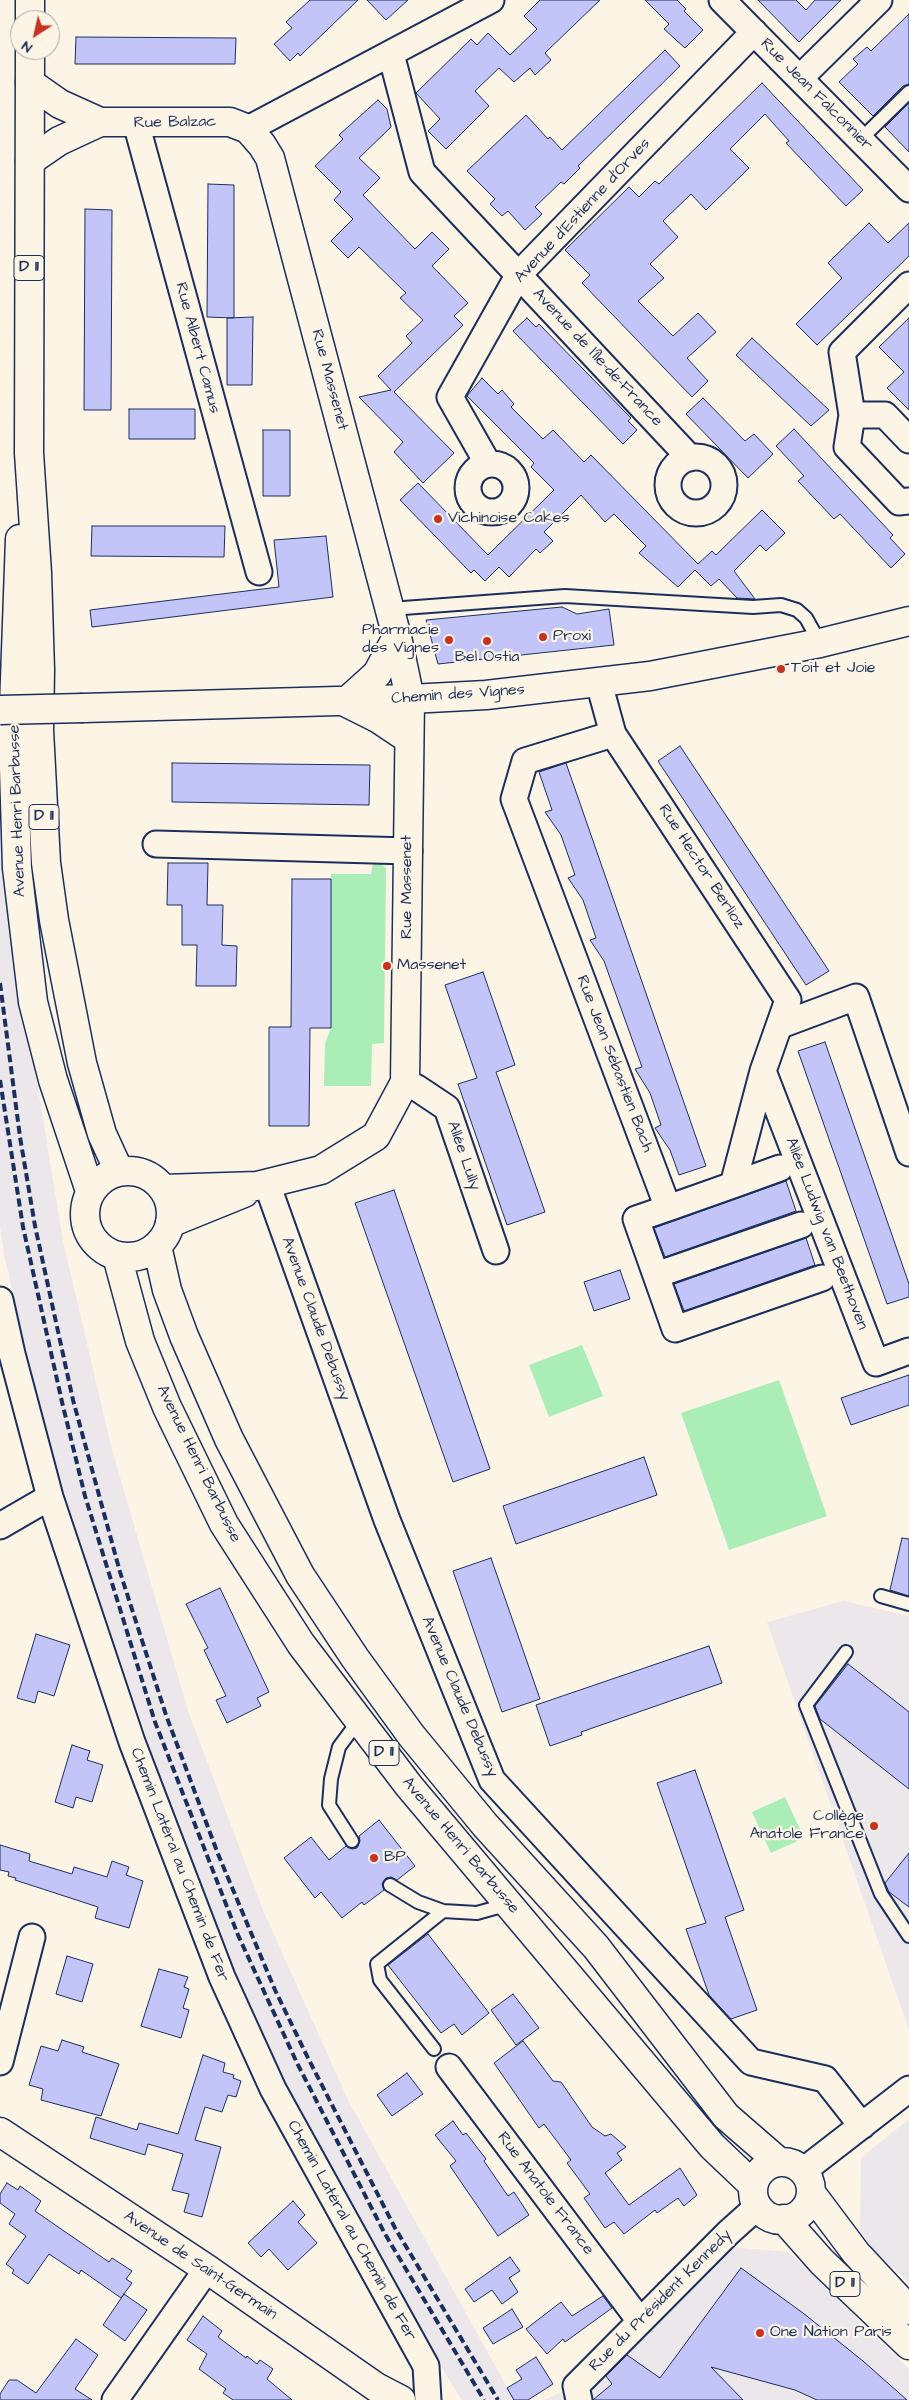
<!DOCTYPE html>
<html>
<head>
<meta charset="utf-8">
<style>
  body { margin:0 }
  #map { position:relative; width:909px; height:2400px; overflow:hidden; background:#fcf5e5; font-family:"Architects Daughter",sans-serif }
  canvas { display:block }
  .north { position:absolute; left:10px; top:10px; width:50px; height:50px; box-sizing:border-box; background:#fcf5e5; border:1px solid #a2a6af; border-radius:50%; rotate:215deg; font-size:14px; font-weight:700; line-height:20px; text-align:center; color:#1b2f5e }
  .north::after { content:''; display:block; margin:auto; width:18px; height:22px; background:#c8321e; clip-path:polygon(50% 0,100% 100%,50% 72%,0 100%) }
</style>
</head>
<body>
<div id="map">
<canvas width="909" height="2400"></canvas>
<div class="north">N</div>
</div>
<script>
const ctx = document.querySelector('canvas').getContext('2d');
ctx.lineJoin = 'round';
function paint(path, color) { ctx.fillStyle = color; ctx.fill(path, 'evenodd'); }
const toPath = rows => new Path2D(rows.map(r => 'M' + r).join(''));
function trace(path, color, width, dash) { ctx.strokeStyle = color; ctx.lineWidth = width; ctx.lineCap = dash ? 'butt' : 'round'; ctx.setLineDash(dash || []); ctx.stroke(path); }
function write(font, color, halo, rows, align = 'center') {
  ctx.font = font + ' "Architects Daughter",sans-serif'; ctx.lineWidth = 4.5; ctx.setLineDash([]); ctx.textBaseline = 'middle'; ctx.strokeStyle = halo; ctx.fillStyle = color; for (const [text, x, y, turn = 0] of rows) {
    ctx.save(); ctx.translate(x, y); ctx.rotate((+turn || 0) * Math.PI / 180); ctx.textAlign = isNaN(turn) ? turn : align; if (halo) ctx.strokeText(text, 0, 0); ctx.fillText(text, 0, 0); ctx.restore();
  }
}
const built = toPath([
  [0,642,1,712,23,996,63,1241,111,1446,188,1711,263,1910,348,2100,514,2400,462,2400,391,2287,305,2130,211,1925,53,1465,4,1254,0,1225],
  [844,1601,909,1616,909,2030,767,1622],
  [909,2119,909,2283,873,2249,860,2230,861,2158],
  [732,2247,789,2252,909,2369,909,2400,544,2400,576,2386]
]);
const green = toPath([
  [373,863,379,863,386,868,384,1043,372,1044,371,1086,324,1086,325,1043,331,1028,331,874,371,874],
  [582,1345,603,1396,549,1417,529,1365],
  [779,1380,827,1516,729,1550,681,1413],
  [785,1797,804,1838,771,1853,752,1812]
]);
const building = toPath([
  [310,0,358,0,300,56,298,53,290,61,274,44,292,28,286,22,310,0],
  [367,0,408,0,386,20,367,0],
  [540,0,600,0,545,53,551,60,535,75,530,68,514,82,499,68,475,91,489,106,446,149,428,131,440,119,416,93,471,39,477,45,488,33,510,55,537,29,524,16,540,0],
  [645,0,677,0,686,9,684,11,703,30,685,48,664,29,669,24,645,0],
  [758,0,796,0,806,10,815,0,841,0,799,42,758,0],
  [909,14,909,84,903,86,873,116,839,82,858,64,853,59,867,47,871,51,909,14],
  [76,37,236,38,235,64,75,64,76,37],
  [665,50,680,66,578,166,580,168,564,184,561,182,535,207,542,214,525,230,508,211,502,216,490,204,495,199,467,171,526,115,548,139,550,137,562,150,665,50],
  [762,83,863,190,846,206,786,143,789,141,765,114,730,149,749,168,706,210,691,194,663,221,678,237,650,264,664,278,638,301,673,336,698,313,716,332,687,358,708,381,692,397,582,283,590,275,565,250,629,187,639,197,655,181,659,184,762,83],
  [378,100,387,109,391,127,359,158,380,178,363,195,415,249,432,232,449,249,432,266,468,303,454,316,463,325,394,392,454,453,423,483,394,452,403,442,359,397,391,390,378,376,412,343,406,336,423,320,400,298,406,293,359,247,348,258,331,241,353,219,334,200,341,192,315,166,343,139,339,135,378,100],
  [909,103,909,152,885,127,909,103],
  [208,184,234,185,234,318,207,317,208,184],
  [85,209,112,210,111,410,84,410,85,209],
  [869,223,888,243,909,223,909,256,817,345,796,324,842,278,828,263,869,223],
  [253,317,252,385,227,385,227,318,253,317],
  [527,318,536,327,539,324,631,418,628,421,637,430,623,444,513,331,527,318],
  [909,318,909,410,887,388,904,372,879,347,909,318],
  [752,338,829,410,811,426,736,355,752,338],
  [482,378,498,394,502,390,514,404,511,407,543,439,553,430,584,462,591,455,698,564,712,551,716,555,762,510,785,533,766,551,760,545,734,571,755,599,737,598,719,579,711,586,695,570,678,587,639,553,646,546,614,514,605,522,581,495,544,532,553,541,540,553,536,549,509,577,499,567,485,581,474,570,471,573,400,500,418,483,488,555,554,490,531,467,534,463,467,396,482,378],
  [703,398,745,441,754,434,773,454,748,478,686,414,703,398],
  [129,409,195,409,195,439,129,439,129,409],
  [794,429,893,535,890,538,905,554,891,568,840,514,834,519,798,481,804,476,776,446,794,429],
  [263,430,290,430,290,496,263,496,263,430],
  [92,526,225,526,224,557,91,556,92,526],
  [326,536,333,597,92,627,90,610,279,587,274,540,326,536],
  [562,607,577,614,609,609,614,645,438,664,426,620,562,607],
  [680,746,829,971,806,985,658,761,680,746],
  [172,763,370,765,369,805,172,802,172,763],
  [566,763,706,1166,679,1175,670,1150,655,1128,661,1125,650,1093,635,1069,642,1067,604,961,590,940,596,938,583,900,568,878,575,875,561,835,545,812,552,810,539,772,566,763],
  [168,863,208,863,207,905,223,905,222,945,237,946,236,986,196,986,197,945,182,945,182,905,167,905,168,863],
  [292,879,331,879,331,1028,310,1028,309,1126,269,1126,269,1027,291,1027,292,879],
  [483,972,515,1065,496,1072,545,1212,507,1225,458,1084,477,1078,445,985,483,972],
  [825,1042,909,1284,909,1297,887,1304,798,1051,825,1042],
  [786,1181,796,1211,665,1257,654,1228,786,1181],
  [394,1190,490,1469,453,1482,355,1203,394,1190],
  [806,1238,815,1265,684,1311,674,1284,806,1238],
  [620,1270,630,1299,594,1311,584,1282,620,1270],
  [909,1375,909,1405,851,1425,841,1398,909,1375],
  [644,1457,657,1495,516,1544,503,1506,644,1457],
  [902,1538,909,1539,909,1596,890,1590,902,1538],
  [491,1558,540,1699,502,1712,453,1571,491,1558],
  [220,1588,269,1692,257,1698,261,1706,227,1723,216,1700,226,1696,204,1650,208,1648,186,1604,220,1588],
  [36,1634,70,1645,54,1696,38,1691,35,1703,17,1698,36,1634],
  [709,1646,722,1683,581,1732,582,1735,550,1746,536,1705,709,1646],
  [848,1664,909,1712,909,1789,820,1719,815,1706,848,1664],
  [72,1745,90,1751,87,1760,103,1765,92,1802,76,1797,73,1808,55,1802,72,1745],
  [695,1770,744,1910,725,1917,757,2010,731,2019,709,1995,686,1929,706,1923,657,1783,695,1770],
  [379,1820,415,1866,397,1880,391,1877,386,1878,382,1884,384,1890,364,1905,362,1902,342,1918,321,1892,315,1898,284,1858,311,1837,329,1860,346,1846,352,1849,357,1848,360,1841,359,1836,379,1820],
  [0,1845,30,1854,29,1861,72,1874,74,1867,107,1877,112,1861,129,1867,126,1875,143,1881,129,1928,95,1918,98,1907,15,1880,16,1878,8,1876,9,1872,0,1870,0,1845],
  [909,1853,909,1907,889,1892,885,1883,909,1853],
  [428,1934,489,2013,462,2035,454,2024,441,2033,388,1965,428,1934],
  [67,1956,93,1964,82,2002,56,1994,67,1956],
  [159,1969,188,1977,184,1987,189,1989,183,2008,189,2010,181,2038,141,2026,159,1969],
  [513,1994,539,2028,516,2045,491,2010,513,1994],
  [62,2040,84,2047,82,2052,119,2064,101,2116,41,2100,43,2089,29,2085,41,2046,58,2051,62,2040],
  [523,2041,553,2081,561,2082,592,2127,605,2136,611,2134,626,2147,617,2153,622,2160,605,2173,629,2205,680,2168,697,2195,684,2206,678,2198,657,2213,655,2210,624,2234,614,2222,605,2228,584,2198,590,2194,567,2163,571,2160,544,2124,539,2128,494,2063,523,2041],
  [203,2055,225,2063,223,2072,234,2075,233,2078,241,2081,236,2097,228,2095,222,2112,205,2107,195,2140,221,2147,202,2217,184,2212,189,2194,172,2190,183,2154,148,2144,145,2155,90,2138,96,2117,137,2130,139,2123,178,2134,203,2055],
  [407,2073,423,2094,392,2116,377,2095,407,2073],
  [453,2121,463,2135,466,2133,486,2159,484,2161,508,2196,514,2192,529,2215,498,2236,450,2166,456,2161,435,2135,453,2121],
  [7,2183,18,2190,20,2186,41,2201,35,2211,109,2262,112,2258,132,2271,126,2279,132,2283,121,2298,81,2270,79,2274,49,2254,28,2284,12,2273,14,2270,6,2264,26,2236,9,2224,15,2214,0,2203,0,2194,7,2183],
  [293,2201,305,2215,298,2222,317,2243,288,2270,269,2249,261,2257,248,2243,293,2201],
  [510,2257,520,2271,509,2278,518,2292,502,2304,492,2290,474,2302,465,2289,510,2257],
  [741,2268,803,2313,863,2361,907,2400,817,2400,795,2390,711,2367,743,2400,593,2400,612,2384,606,2376,627,2355,660,2378,741,2268],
  [124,2294,147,2310,125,2341,103,2325,124,2294],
  [603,2296,612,2308,565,2342,563,2339,547,2354,526,2329,561,2302,572,2316,603,2296],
  [512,2309,523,2327,493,2344,483,2328,512,2309],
  [203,2316,222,2331,218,2337,246,2358,247,2356,257,2364,260,2360,273,2369,267,2379,292,2400,233,2400,223,2393,226,2389,199,2369,207,2354,187,2340,203,2316],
  [76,2339,98,2355,75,2389,92,2400,0,2400,0,2394,9,2380,17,2380,36,2393,76,2339],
  [536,2357,553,2384,528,2400,514,2400,507,2388,522,2379,516,2370,536,2357]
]);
const service = toPath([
  [860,140,909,92],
  [390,609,565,596,753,607,781,605,797,610,806,618,820,643],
  [881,1596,909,1604],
  [846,1652,806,1705,881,1894,909,1936],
  [352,1841,329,1805,331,1779,339,1747,359,1720],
  [390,1885,418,1902,443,1911,477,1913,509,1904],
  [434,2049,380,1980,377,1964,443,1911]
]);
const minor = toPath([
  [722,0,909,189],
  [391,54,422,172,690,458],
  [800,78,879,0],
  [136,123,259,572],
  [248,129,491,0],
  [909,285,842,352,852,415,847,447,899,502,909,501],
  [852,415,885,415,909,440],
  '668 485a28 28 0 1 1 56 0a28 28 0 1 1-56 0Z',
  [488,464,450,397,519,274,754,32],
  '468 488a24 24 0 1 1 48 0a24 24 0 1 1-48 0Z',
  [599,683,613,734,788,1000,763,1071,733,1185,668,1208,514,799,525,761,613,734],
  [156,844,409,851],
  [781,1025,856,997,909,1153],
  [763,1071,876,1363,909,1351],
  [405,1082,417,1088,447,1108,496,1251],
  [267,1184,387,1520,492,1780,751,2062,825,2079,862,2126],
  [733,1185,780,1168],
  [668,1208,636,1219,675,1329,822,1278],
  [656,1275,801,1225],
  [0,1300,12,1354,50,1497,132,1742,222,1977,273,2089,426,2366,428,2400],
  [0,1526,50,1497],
  [0,2062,32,1937],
  [449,2067,640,2321],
  [803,2171,909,2089],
  [115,2400,207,2269],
  [579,2400,576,2386,728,2233,758,2206]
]);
const tertiary = toPath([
  [410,699,486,695,650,676,820,643,909,621],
  [0,2132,207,2269,376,2387,401,2400]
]);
const secondary = toPath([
  [30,83,60,104,100,122,230,122,248,129,262,145,270,158,397,637,410,699,405,1082,376,1136,321,1170,257,1186,163,1189],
  [30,161,59,141,100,122],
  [346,702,377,674,397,637],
  [347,703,379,719,409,739],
  [83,708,410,699],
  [170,1223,244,1193]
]);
const primary = toPath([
  [30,0,30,20],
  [30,50,29,453,37,573,40,670,39,730,46,863,54,920,82,1063,102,1134,119,1171],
  [20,539,13,735,17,868,33,1002,53,1080,90,1191],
  '85 1214a43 43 0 1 1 86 0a43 43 0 1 1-86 0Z',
  [157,1246,167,1290,184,1336,229,1439,300,1575,355,1658,411,1735,485,1825,596,1947,726,2116,779,2162],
  [117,1256,140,1341,167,1407,224,1524,301,1644,409,1786,712,2146,753,2185],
  '753 2191a29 29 0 1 1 58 0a29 29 0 1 1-58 0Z',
  [811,2193,856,2253,909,2310],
  [784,2219,822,2262,909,2345]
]);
const rail = toPath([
  [0,983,20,1137,35,1226,73,1400,120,1572,166,1715,218,1854,275,1990,308,2058,395,2228,498,2400],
  [0,1080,23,1227,62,1402,85,1496,155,1722,238,1935,297,2063,385,2234,484,2400]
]);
const secondaryBridge = toPath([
  [0,710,83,708]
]);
const markers = [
  [438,519,5,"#c8321e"],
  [543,637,5,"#c8321e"],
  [449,640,5,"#c8321e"],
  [487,641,5,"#c8321e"],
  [781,669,5,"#c8321e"],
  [387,966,5,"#c8321e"],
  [874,1826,5,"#c8321e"],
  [374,1858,5,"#c8321e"],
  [760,2333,5,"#c8321e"]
];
const shields = [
  [29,268,30],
  [44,817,30],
  [384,1753,30],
  [845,2284,30]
];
const shieldNames = [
  ["D 11",29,268],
  ["D 11",44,817],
  ["D 11",384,1753],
  ["D 11",845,2284]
];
const streetNames = [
  ["Rue Jean Falconnier",816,95,45],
  ["Rue Balzac",175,123,-1],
  ["Avenue d'Estienne d'Orves",583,211,-47],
  ["Rue Albert Camus",197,348,75],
  ["Avenue de l'Île-de-France",597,358,47],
  ["Rue Massenet",329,380,75],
  ["Chemin des Vignes",458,695,-4],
  ["Avenue Henri Barbusse",18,811,-92],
  ["Rue Hector Berlioz",701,867,57],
  ["Rue Massenet",408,887,-90],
  ["Rue Jean Sébastien Bach",614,1064,69],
  ["Allée Lully",463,1156,71],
  ["Allée Ludwig van Beethoven",826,1234,69],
  ["Avenue Claude Debussy",315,1319,70],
  ["Avenue Henri Barbusse",198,1464,64],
  ["Avenue Claude Debussy",459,1697,67],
  ["Avenue Henri Barbusse",460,1846,50],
  ["Chemin Latéral au Chemin de Fer",179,1865,69],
  ["Rue Anatole France",545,2194,53],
  ["Chemin Latéral au Chemin de Fer",351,2231,61],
  ["Avenue de Saint-Germain",200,2266,34],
  ["Rue du Président Kennedy",661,2301,-45]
];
const poiNames = [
  ["Vichinoise Cakes",448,519],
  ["Pharmacie",439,631,"right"],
  ["des Vignes",439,649,"right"],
  ["Proxi",553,637],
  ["Bel Ostia",487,658,"center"],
  ["Toit et Joie",791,669],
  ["Massenet",397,966],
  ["Collège",864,1817,"right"],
  ["Anatole France",864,1835,"right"],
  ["BP",384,1858],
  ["One Nation Paris",770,2333]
];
paint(built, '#ebe7eb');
paint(green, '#aaedb7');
paint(building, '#c3c5f8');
trace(building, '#1b2f5e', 1);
trace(service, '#1b2f5e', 16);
trace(minor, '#1b2f5e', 29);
trace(tertiary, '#1b2f5e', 31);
trace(secondary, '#1b2f5e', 31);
trace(primary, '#1b2f5e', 31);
trace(service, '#fcf5e5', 12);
trace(minor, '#fcf5e5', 25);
trace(tertiary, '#fcf5e5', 28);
trace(secondary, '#fcf5e5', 28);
trace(primary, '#fcf5e5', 28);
trace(rail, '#1b2f5e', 4, [8, 4]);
trace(secondaryBridge, '#1b2f5e', 31, []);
trace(secondaryBridge, '#fcf5e5', 28);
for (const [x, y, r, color] of markers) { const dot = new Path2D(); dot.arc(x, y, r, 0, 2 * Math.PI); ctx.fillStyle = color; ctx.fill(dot); trace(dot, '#fcf5e5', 2); }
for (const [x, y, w] of shields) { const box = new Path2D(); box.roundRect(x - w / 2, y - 12.5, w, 25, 4); ctx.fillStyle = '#fcf5e5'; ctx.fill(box); trace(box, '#1b2f5e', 1); }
write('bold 15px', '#1b2f5e', null, shieldNames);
write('16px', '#1b2f5e', '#fcf5e5', streetNames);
write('16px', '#1b2f5e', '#fcf5e5', poiNames, 'left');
</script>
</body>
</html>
